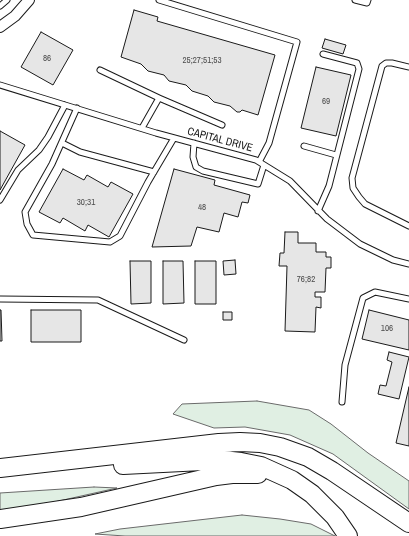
<!DOCTYPE html>
<html>
<head>
<meta charset="utf-8">
<style>
  body { margin:0 }
  canvas { display:block; background:#fff }
</style>
</head>
<body>
<canvas width="409" height="536"></canvas>
<script>
const ctx = document.querySelector('canvas').getContext('2d');
ctx.lineJoin = 'round';
function paint(path, color) { ctx.fillStyle = color; ctx.fill(path, 'evenodd'); }
const toPath = rows => new Path2D(rows.map(r => 'M' + r).join(''));
function trace(path, color, width, dash) { ctx.strokeStyle = color; ctx.lineWidth = width; ctx.lineCap = dash ? 'butt' : 'round'; ctx.setLineDash(dash || []); ctx.stroke(path); }
function write(font, color, halo, rows, align = 'center') {
  ctx.font = font + ' "Archivo Narrow",sans-serif'; ctx.lineWidth = 3; ctx.setLineDash([]); ctx.textBaseline = 'middle'; ctx.strokeStyle = halo; ctx.fillStyle = color; for (const [text, x, y, turn = 0] of rows) {
    ctx.save(); ctx.translate(x, y); ctx.rotate((+turn || 0) * Math.PI / 180); ctx.textAlign = isNaN(turn) ? turn : align; if (halo) ctx.strokeText(text, 0, 0); ctx.fillText(text, 0, 0); ctx.restore();
  }
}
const green = toPath([
  [257,401,309,410,331,424,368,453,409,481,409,509,333,454,290,435,245,427,214,428,173,414,182,404,257,401],
  [94,487,117,488,32,507,0,512,0,493,94,487],
  [242,515,280,519,311,524,335,536,125,536,95,534,120,529,242,515]
]);
const building = toPath([
  [134,10,158,17,157,21,275,55,258,115,242,110,240,112,237,112,230,106,214,102,208,96,192,91,186,85,169,81,164,75,148,71,141,64,121,57,134,10],
  [41,32,73,50,53,85,21,67,41,32],
  [325,39,346,45,343,54,322,48,325,39],
  [316,67,351,75,336,136,301,128,316,67],
  [0,131,25,145,0,190,0,131],
  [63,169,84,180,87,175,108,187,111,182,133,194,109,237,88,225,85,231,63,218,60,223,39,212,63,169],
  [174,169,215,180,214,185,250,195,248,203,242,202,238,217,224,213,219,232,197,227,191,246,152,247,174,169],
  [285,232,298,232,298,243,316,243,316,252,326,252,326,257,331,257,331,268,326,268,325,292,315,292,315,297,321,297,321,308,316,307,315,332,285,331,287,266,279,266,280,253,284,253,285,232],
  [235,260,236,274,224,275,223,261,235,260],
  [130,261,151,261,151,303,131,304,130,261],
  [163,261,183,261,184,303,163,304,163,261],
  [195,261,216,261,216,304,195,304,195,261],
  [0,310,1,310,2,341,0,341,0,310],
  [31,310,81,310,81,342,31,342,31,310],
  [369,310,409,320,409,350,362,339,369,310],
  [223,312,232,312,232,320,223,320,223,312],
  [389,352,409,357,399,399,378,394,380,385,386,386,392,362,387,360,389,352],
  [409,387,409,446,396,443,409,387]
]);
const lane = toPath([
  [159,0,297,42,269,143,259,162],
  [355,0,367,3,368,0],
  [0,6,7,0],
  [409,67,392,63,386,63,382,66,352,178,353,188,359,197,365,204,409,226],
  [100,70,159,98],
  [0,85,156,133,256,160,290,181,327,219,360,244,393,260,409,264],
  [77,108,52,164,25,212,27,224,33,235,110,242,120,236,148,182,174,138],
  [142,128,159,98,222,125],
  [62,143,80,152,154,172],
  [194,143,193,157,196,167,203,171,258,184,264,165],
  [304,146,336,155],
  [0,200,18,170,39,150,48,137,65,105],
  [318,211,329,186,359,69,357,63,323,54],
  [0,299,98,300,184,340],
  [342,402,345,365,363,298,375,292,409,299]
]);
const street = toPath([
  [0,27,15,16,29,0]
]);
const highway = toPath([
  [123,465,222,460,241,462,261,466,292,480,312,494,335,517,348,536],
  [0,468,219,443,240,442,260,443,280,447,308,457,332,471,409,523],
  [0,519,81,507,216,476,232,474,258,474]
]);
const numberNames = [
  ["86",47,59],
  ["25;27;51;53",202,61],
  ["69",326,102],
  ["30;31",86,203],
  ["48",202,208],
  ["76;82",306,280],
  ["106",387,329]
];
const streetNames = [
  ["CAPITAL DRIVE",220,140,15]
];
paint(green, '#e0efe3');
trace(green, '#6a6a6a', 1);
paint(building, '#e6e6e6');
trace(building, '#1a1a1a', 1);
trace(lane, '#1a1a1a', 7);
trace(street, '#1a1a1a', 12);
trace(highway, '#1a1a1a', 20);
trace(lane, '#fff', 5);
trace(street, '#fff', 10);
trace(highway, '#fff', 18);
write('9px', '#4d4d4d', null, numberNames);
write('11px', '#1a1a1a', '#fff', streetNames);
</script>
</body>
</html>
